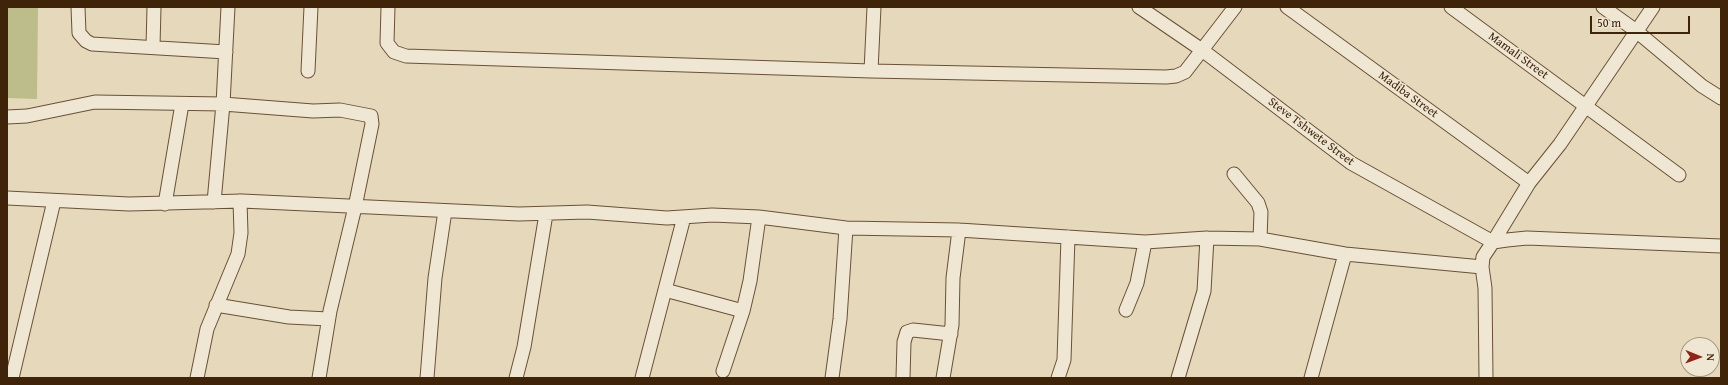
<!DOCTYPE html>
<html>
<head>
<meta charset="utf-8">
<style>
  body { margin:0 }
  #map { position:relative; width:1728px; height:385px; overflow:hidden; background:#e6d9bb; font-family:"Gentium Book Plus",serif }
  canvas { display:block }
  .frame { position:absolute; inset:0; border:8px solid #3f2409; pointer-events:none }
  .north { position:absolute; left:1680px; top:337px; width:40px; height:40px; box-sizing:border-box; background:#efe6d3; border:1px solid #a99882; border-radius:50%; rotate:91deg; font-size:11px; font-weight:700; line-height:16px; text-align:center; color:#3f2409 }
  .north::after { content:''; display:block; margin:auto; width:14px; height:18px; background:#8f2418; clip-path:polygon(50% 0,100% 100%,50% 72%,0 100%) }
  .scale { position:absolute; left:1590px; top:16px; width:100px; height:18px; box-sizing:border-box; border:2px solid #3f2409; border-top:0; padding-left:5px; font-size:12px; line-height:14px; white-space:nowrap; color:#3f2409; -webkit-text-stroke:3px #efe6d3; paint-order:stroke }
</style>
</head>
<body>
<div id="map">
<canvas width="1728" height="385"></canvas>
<div class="frame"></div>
<div class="north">N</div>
<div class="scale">50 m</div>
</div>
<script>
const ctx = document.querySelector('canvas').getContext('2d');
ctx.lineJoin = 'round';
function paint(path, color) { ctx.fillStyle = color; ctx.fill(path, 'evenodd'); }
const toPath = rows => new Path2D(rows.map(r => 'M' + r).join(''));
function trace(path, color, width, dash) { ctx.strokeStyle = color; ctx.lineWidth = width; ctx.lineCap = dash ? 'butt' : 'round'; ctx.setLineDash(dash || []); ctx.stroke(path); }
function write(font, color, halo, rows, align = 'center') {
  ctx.font = font + ' "Gentium Book Plus",serif'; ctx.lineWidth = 3; ctx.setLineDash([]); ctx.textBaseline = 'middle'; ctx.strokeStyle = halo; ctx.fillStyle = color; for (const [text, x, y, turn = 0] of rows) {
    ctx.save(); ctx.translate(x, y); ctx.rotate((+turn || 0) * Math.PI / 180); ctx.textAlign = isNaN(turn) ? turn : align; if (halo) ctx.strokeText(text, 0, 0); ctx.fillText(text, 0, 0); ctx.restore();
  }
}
const green = toPath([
  [7,7,38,7,37,99,7,98]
]);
const street = toPath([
  [78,7,79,33,86,41,92,44,226,52],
  [388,7,387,43,394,52,406,56,871,71,1166,77,1176,76,1185,72,1235,7],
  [1139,7,1202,50,1351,163,1493,242,1529,183,1560,144,1653,7],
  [1287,7,1529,183],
  [1451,7,1679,175],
  [1603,7,1635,30,1702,86,1721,98],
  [153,47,154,7],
  [308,71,311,7],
  [871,71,874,7],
  [7,117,27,116,95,102,223,104,313,111,340,110,371,116,372,124,355,207,330,311,319,378],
  [1234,174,1258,203,1261,212,1260,239],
  [7,198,129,204,242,201,519,214,587,212,667,218,712,215,759,217,846,228,959,230,1145,242,1207,238,1260,239,1345,254,1482,267,1483,257,1493,242,1507,240,1527,238,1721,246],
  [214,202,223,104,228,7],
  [165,204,182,104],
  [1482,267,1485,288,1486,378],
  [665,290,743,311],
  [216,305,289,317,328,319],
  [1126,310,1137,283,1145,242],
  [723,371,743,311,750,281,759,217],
  [12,378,54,201],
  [197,378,207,329,238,254,241,233,240,201],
  [427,378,435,278,445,211],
  [516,378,524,347,546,214],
  [642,378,684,217],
  [832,378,840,319,846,228],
  [903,378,904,342,907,332,913,330,951,334],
  [943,378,952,325,953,278,959,230],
  [1058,378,1064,360,1068,237],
  [1178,378,1204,291,1207,238],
  [1311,378,1345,254]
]);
const streetNames = [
  ["Mamali Street",1518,56,36],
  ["Madiba Street",1408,95,36],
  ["Steve Tshwete Street",1311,132,37]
];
paint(green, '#bcbd8b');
trace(street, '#695136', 15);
trace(street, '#efe6d3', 13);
write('12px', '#3f2409', '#efe6d3', streetNames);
</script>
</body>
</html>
